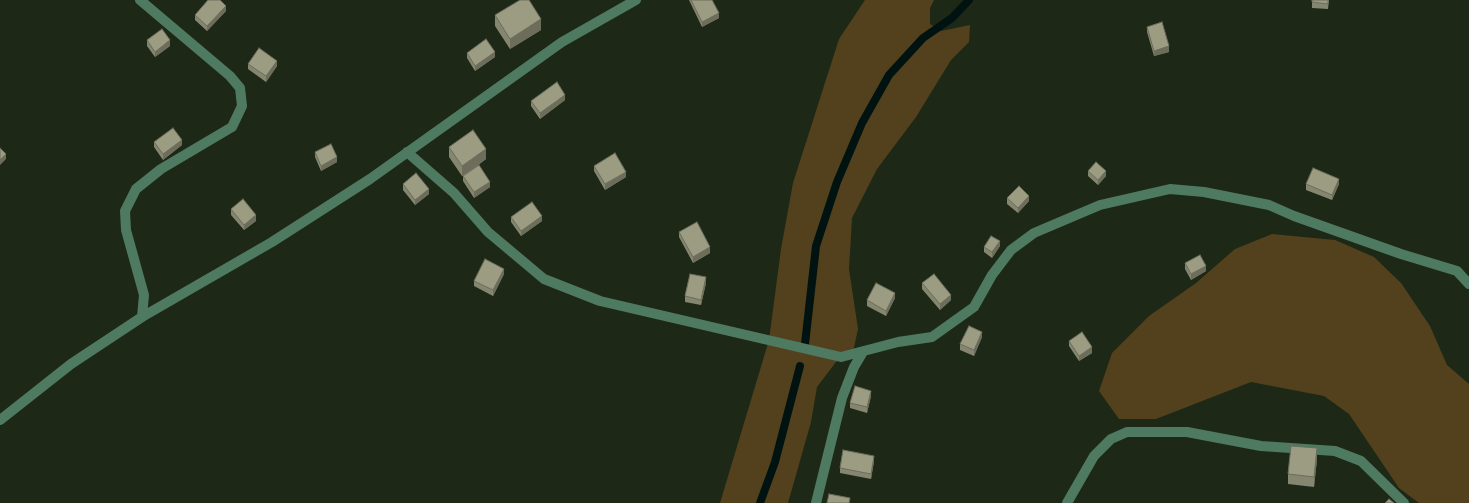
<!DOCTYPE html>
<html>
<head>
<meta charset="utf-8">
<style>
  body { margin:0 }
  canvas { display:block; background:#1d2816 }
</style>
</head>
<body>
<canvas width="1469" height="503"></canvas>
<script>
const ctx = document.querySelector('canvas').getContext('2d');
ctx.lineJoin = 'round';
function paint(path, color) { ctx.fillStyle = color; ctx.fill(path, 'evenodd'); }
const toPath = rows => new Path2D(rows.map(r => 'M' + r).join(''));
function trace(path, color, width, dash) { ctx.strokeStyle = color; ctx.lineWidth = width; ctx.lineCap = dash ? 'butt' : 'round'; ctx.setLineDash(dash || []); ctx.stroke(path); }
const green = toPath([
  [865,0,934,0,930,8,930,24,941,31,970,25,969,42,951,60,916,117,877,169,852,218,849,269,858,329,853,352,836,362,817,387,811,422,788,503,720,503,769,340,781,249,793,183,839,39],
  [1272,234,1335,240,1374,257,1401,283,1430,326,1447,365,1469,384,1469,503,1419,503,1399,488,1349,414,1324,396,1251,382,1156,419,1119,419,1099,391,1112,353,1149,316,1196,283,1235,249]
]);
const stream = toPath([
  [805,344,816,246,837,182,862,123,889,75,923,38,952,18,969,0],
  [760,503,775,462,800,366]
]);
const lane = toPath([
  [140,0,230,76,240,88,242,106,232,127,161,169,136,189,125,211,126,230,144,295,142,317],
  [407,152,454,193,488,232,544,279,600,301,841,357,898,342,932,337,974,307,992,275,1011,250,1034,233,1100,205,1170,189,1204,192,1269,205,1294,216,1401,254,1457,271,1469,284],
  [142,317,272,242,370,179,562,42,636,0],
  [816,503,842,398,854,367,863,352],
  [1067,503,1094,456,1111,439,1127,432,1187,432,1261,446,1335,451,1361,461,1404,503]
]);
const street = toPath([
  [0,420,71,364,142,317]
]);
const wall = toPath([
  [689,0,712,0,719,18,702,27],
  [1312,0,1329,0,1328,9,1312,8],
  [226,11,207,31,195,20,195,15],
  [495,15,541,30,510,49,495,26],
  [1147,27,1169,52,1154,56,1147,32],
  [147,40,170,46,155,57,147,46],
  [467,53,495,57,475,71,467,58],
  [248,64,277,66,266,82,248,69],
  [565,100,540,119,531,106,531,101],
  [154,142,182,145,163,160,154,147],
  [449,147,486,159,468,173,490,187,474,198,463,181,463,176,462,176,449,157],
  [315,152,337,162,321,171,315,157],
  [594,166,626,177,605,190,594,171],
  [1088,171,1106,176,1098,185,1088,176],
  [403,184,429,194,415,205,403,190],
  [1306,184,1339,184,1332,200,1306,190],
  [1007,198,1029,201,1018,213,1007,204],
  [231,209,256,221,244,230,231,215],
  [511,217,542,221,521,236,511,222],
  [679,232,710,253,693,263,679,237],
  [1000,246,992,258,984,252,984,247],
  [1185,263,1206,271,1191,280,1185,269],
  [504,274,493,296,474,286,474,281],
  [706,283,701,305,685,302,685,296],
  [922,283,951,300,940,310,922,289],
  [895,298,886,316,867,306,867,300],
  [982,337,974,356,960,350,960,344],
  [1069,341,1092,353,1079,361,1069,346],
  [871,396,867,413,850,408,850,403],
  [1317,459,1314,487,1288,484,1288,474],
  [874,461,871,479,840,473,840,468]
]);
const shadedWall = toPath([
  [226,6,226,11,207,31,207,26],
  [719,13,719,18,702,27,702,22],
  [541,19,541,30,510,49,510,39],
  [170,40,170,46,155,57,155,52],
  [1169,46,1169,52,1154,56,1154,51],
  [495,52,495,57,475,71,475,66],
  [277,61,277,66,266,82,266,76],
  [565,95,565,100,540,119,540,113],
  [182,140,182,145,163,160,163,154],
  [486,149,486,159,462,176,462,166],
  [6,154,6,159,0,165,0,160],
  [337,157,337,162,321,171,321,166],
  [1106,171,1106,176,1098,185,1098,180],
  [626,172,626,177,605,190,605,184],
  [1339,179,1339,184,1332,200,1332,195],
  [490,182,490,187,474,198,474,192],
  [429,189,429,194,415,205,415,200],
  [1029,196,1029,201,1018,213,1018,208],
  [256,215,256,221,244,230,244,225],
  [542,216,542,221,521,236,521,231],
  [1000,241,1000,246,992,258,992,252],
  [710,247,710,253,693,263,693,257],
  [1206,266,1206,271,1191,280,1191,274],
  [504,269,504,274,493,296,493,290],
  [706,277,706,283,701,305,701,300],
  [895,293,895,298,886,316,886,311],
  [951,295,951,300,940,310,940,304],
  [982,332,982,337,974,356,974,350],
  [1092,347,1092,353,1079,361,1079,356],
  [871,391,871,396,867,413,867,407],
  [1317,448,1317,459,1314,487,1314,477],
  [874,456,874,461,871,479,871,474]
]);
const building = toPath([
  [208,0,220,0,226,6,207,26,195,15,208,0],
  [520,0,529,0,541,19,510,39,495,15,520,0],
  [691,0,712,0,719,13,702,22,691,0],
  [1312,0,1328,0,1328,4,1312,2,1312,0],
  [1162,22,1169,46,1154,51,1147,27,1162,22],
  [162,29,170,40,155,52,147,40,162,29],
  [486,39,495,52,475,66,467,53,486,39],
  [259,48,277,61,266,76,248,64,259,48],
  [557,82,565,95,540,113,531,101,557,82],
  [173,128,182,140,163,154,154,142,173,128],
  [473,130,486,149,462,166,449,147,473,130],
  [331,144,337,157,321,166,315,152,331,144],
  [0,148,6,154,0,160,0,148],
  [615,153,626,172,605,184,594,166,615,153],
  [1096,162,1106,171,1098,180,1088,171,1096,162],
  [479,165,490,182,474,192,463,176,479,165],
  [1313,168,1339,179,1332,195,1306,184,1313,168],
  [416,173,429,189,415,200,403,184,416,173],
  [1019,186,1029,196,1018,208,1007,198,1019,186],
  [243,199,256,215,244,225,231,209,243,199],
  [532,202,542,216,521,231,511,217,532,202],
  [697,222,710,247,693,257,679,232,697,222],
  [991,236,1000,241,992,252,984,247,991,236],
  [1200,255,1206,266,1191,274,1185,263,1200,255],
  [485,259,504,269,493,290,474,281,485,259],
  [690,274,706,277,701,300,685,296,690,274],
  [934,274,951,295,940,304,922,283,934,274],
  [876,283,895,293,886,311,867,300,876,283],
  [969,326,982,332,974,350,960,344,969,326],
  [1082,332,1092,347,1079,356,1069,341,1082,332],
  [855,386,871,391,867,407,850,403,855,386],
  [1291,446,1317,448,1314,477,1288,474,1291,446],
  [843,450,874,456,871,474,840,468,843,450],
  [829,494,850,498,849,503,827,503,829,494],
  [1389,499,1394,503,1385,503,1389,499]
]);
paint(green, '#52411c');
trace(stream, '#001310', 8);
trace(lane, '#4e7a61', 10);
trace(street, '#4e7a61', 10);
paint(wall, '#858670');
paint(shadedWall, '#6c6d5b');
paint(building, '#9b9c82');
trace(building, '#6c6d5b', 1);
</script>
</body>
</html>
